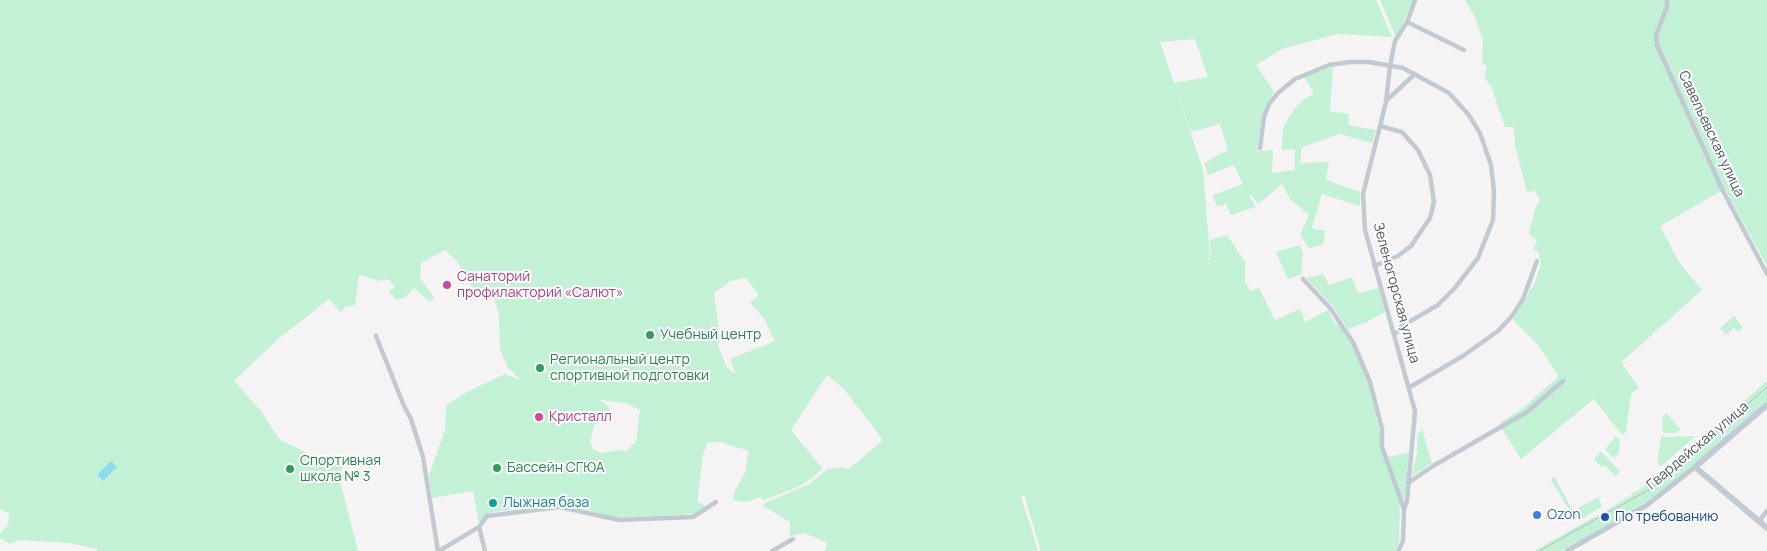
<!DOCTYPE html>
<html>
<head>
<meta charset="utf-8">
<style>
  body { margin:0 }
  canvas { display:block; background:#f5f3f3 }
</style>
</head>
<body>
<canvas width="1767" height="551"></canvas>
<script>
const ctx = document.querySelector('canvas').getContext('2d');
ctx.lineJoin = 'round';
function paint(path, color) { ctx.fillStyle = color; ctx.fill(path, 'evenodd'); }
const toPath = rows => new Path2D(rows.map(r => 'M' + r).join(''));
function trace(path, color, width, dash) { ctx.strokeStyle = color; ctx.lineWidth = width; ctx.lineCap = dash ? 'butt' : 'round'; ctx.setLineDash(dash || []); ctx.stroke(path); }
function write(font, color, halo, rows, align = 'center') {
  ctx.font = font + ' Manrope,sans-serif'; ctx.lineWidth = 4; ctx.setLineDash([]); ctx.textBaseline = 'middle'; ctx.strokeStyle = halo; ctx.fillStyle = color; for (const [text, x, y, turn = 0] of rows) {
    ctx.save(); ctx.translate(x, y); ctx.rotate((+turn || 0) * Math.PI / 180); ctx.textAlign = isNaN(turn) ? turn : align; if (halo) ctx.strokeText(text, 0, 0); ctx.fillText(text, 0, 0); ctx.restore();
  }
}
const green = toPath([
  [0,0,1376,0,1392,37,1337,34,1282,49,1256,65,1274,92,1262,116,1257,151,1273,150,1272,173,1295,170,1295,149,1282,150,1282,138,1284,126,1295,108,1304,99,1314,94,1304,76,1333,67,1330,111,1349,114,1348,125,1376,130,1372,143,1340,134,1302,147,1300,163,1329,162,1326,180,1360,192,1360,206,1322,194,1312,228,1325,231,1323,245,1309,248,1300,235,1309,215,1290,199,1282,184,1258,204,1251,194,1249,196,1256,207,1231,215,1226,204,1217,207,1213,195,1243,184,1234,165,1208,175,1204,163,1228,150,1220,124,1191,132,1174,83,1208,77,1195,39,1160,42,1203,170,1210,257,1199,273,1211,257,1210,240,1227,235,1245,262,1245,282,1251,291,1259,288,1275,320,1300,309,1305,322,1328,310,1335,324,1339,323,1348,335,1367,378,1381,437,1380,447,1400,503,1399,542,1395,551,1041,551,1024,495,1021,497,1038,551,825,551,827,543,805,533,790,536,790,522,761,505,809,484,828,469,841,467,849,469,883,440,843,388,827,375,791,430,823,469,807,482,791,490,763,500,760,497,746,502,733,500,734,493,745,472,749,451,721,442,708,442,703,454,698,496,698,504,701,502,705,506,698,514,619,518,602,515,586,509,551,505,492,512,479,523,473,491,432,498,429,475,445,430,446,407,449,403,469,391,505,374,520,380,507,366,500,349,499,315,494,297,472,287,457,261,445,250,421,263,420,278,434,297,430,302,414,288,405,298,396,300,389,291,395,287,388,279,379,281,359,275,355,305,345,307,341,312,329,299,278,339,234,381,261,411,280,440,332,465,343,467,339,477,358,551,97,551,97,549,69,543,20,540,10,544,0,538,0,533,8,525,9,514,0,509],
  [746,278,759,295,750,303,764,318,775,341,730,359,736,374,727,368,718,346,720,338,714,293,730,281],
  [600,400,625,403,640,410,636,442,626,451,620,450,601,453,594,450,590,443,594,425,608,418,609,407],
  [1380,0,1413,0,1397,36,1395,35],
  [1465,0,1767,0,1767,266,1725,189,1660,226,1679,262,1702,290,1621,362,1639,388,1631,394,1626,432,1622,435,1594,399,1521,459,1499,424,1523,408,1559,376,1537,344,1513,320,1535,282,1541,263,1538,251,1533,249,1537,240,1529,234,1535,209,1540,200,1535,191,1527,192,1515,146,1514,127,1505,127,1491,86,1484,78,1487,66,1482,62,1483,41,1475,17],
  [1300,245,1303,254,1301,274,1288,279,1276,252],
  [1323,274,1329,285,1352,277,1358,293,1379,288,1385,312,1367,322,1348,329,1332,305,1306,278],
  [1734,316,1743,327,1738,332,1734,328,1726,335,1720,328],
  [1767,381,1767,401,1666,489,1619,519,1561,551,1534,551,1612,507,1656,479],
  [1666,413,1681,430,1676,433,1664,433,1662,430,1663,417],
  [1422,429,1432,463,1412,476,1417,453,1417,435],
  [1616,436,1620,441,1619,454,1613,458,1605,449],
  [1696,436,1661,466,1657,463,1661,437],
  [1601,451,1620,472,1615,476,1604,465,1601,467,1594,459],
  [1409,453,1405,498,1402,501,1387,457],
  [1554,476,1573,511,1599,497,1602,507,1579,520,1574,518,1551,480]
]);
const water = toPath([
  [111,461,117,467,103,481,97,475]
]);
const minor = toPath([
  [1667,0,1667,7,1656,35,1657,45,1721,187,1767,274],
  [1407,22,1464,50],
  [1387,100,1415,74],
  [1260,148,1264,117,1269,104,1278,93,1295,79,1329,65,1350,62,1369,62,1403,68,1449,93,1468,114,1480,133,1491,165,1494,192,1493,220,1478,258,1454,289,1438,305,1402,326,1395,334],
  [1374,266,1398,256,1411,246,1430,218,1434,202,1430,175,1418,150,1402,132,1380,126],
  [1303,279,1330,308,1353,342,1370,382,1382,429,1382,447,1404,509,1403,541,1398,551],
  [376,336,404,406,411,419,423,457,438,551],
  [1410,387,1463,356,1498,331,1512,316,1523,299,1537,261],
  [1408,483,1433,466,1527,412,1563,381],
  [1404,509,1407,501,1415,411,1365,230,1363,194,1386,102,1390,66,1395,41,1407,22,1415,0],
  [1759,521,1767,511],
  [479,527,485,551],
  [439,551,479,527,487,516,560,507,619,520,693,517,716,502],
  [772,551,793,539]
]);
const tertiary = toPath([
  [1567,551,1647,505,1695,467]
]);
const secondary = toPath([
  [1767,405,1695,467,1767,528]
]);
const tram = toPath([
  [1539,551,1652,488,1767,387]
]);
const markers = [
  [447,285,5,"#d1479c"],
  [650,335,5,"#2e9e5b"],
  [540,368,5,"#2e9e5b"],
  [539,417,5,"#d1479c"],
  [497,468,5,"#2e9e5b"],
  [290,469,5,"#2e9e5b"],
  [493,503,5,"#0f9aa8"],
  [1537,515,5,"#3f7fe0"],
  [1605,517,5,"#1a4fb4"]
];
const streetNames = [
  ["Савельевская улица",1711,134,65],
  ["Зеленогорская улица",1396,293,75],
  ["Гвардейская улица",1698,446,-40]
];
const hotelNames = [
  ["Санаторий",457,277],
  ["профилакторий «Салют»",457,293],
  ["Кристалл",549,417]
];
const leisureNames = [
  ["Учебный центр",660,335],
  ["Региональный центр",550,360],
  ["спортивной подготовки",550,376],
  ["Спортивная",300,461],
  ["школа № 3",300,477],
  ["Бассейн СГЮА",507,468]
];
const cultureNames = [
  ["Лыжная база",503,503]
];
const shopNames = [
  ["Ozon",1547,515]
];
const transitNames = [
  ["По требованию",1615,517]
];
paint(green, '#c3f1d5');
paint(water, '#90daee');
trace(minor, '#c1cad2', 4.5);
trace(tertiary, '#c1cad2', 5);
trace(secondary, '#c1cbd6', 6);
trace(tram, '#b5b8bd', 1);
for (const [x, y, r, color] of markers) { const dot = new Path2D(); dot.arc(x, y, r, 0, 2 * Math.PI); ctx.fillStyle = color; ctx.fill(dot); trace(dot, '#fff', 2); }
write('14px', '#4a5661', '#fff', streetNames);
write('14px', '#b23c85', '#fff', hotelNames, 'left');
write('14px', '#27864d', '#fff', leisureNames, 'left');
write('14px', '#0d838f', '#fff', cultureNames, 'left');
write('14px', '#366cbe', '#fff', shopNames, 'left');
write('14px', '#164399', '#fff', transitNames, 'left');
</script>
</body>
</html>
